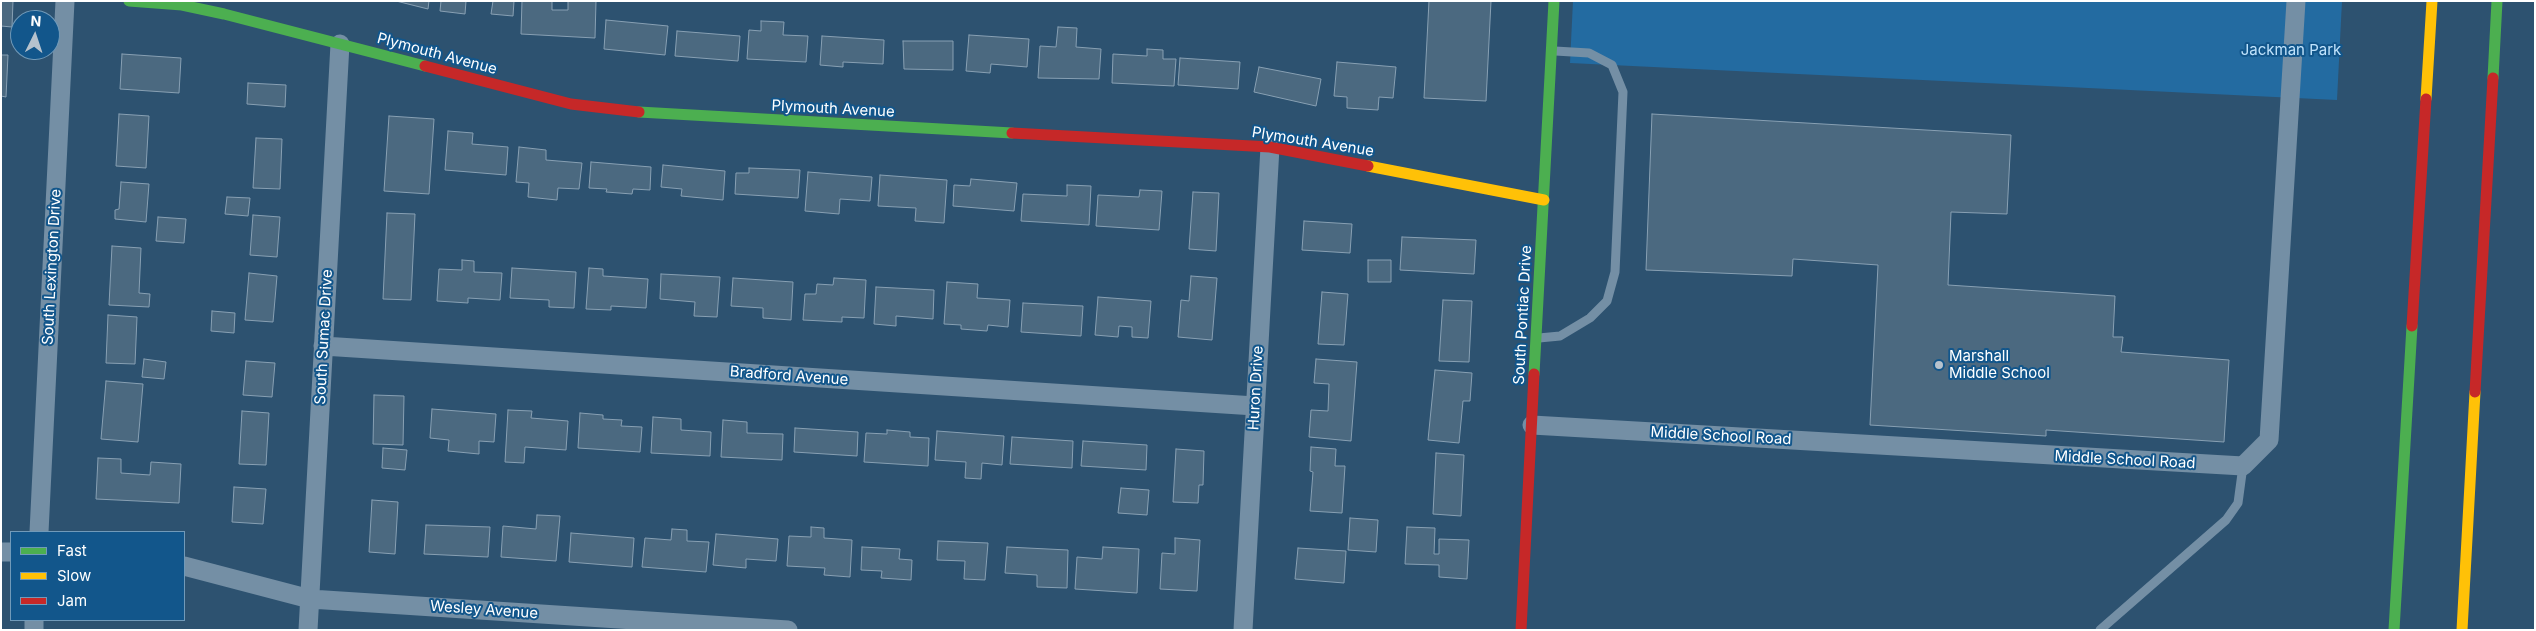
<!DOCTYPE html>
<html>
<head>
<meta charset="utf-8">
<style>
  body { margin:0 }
  #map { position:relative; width:2536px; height:631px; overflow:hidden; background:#2d5270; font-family:Inter,sans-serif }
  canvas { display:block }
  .frame { position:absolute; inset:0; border:2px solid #fff; pointer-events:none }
  .legend { position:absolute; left:10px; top:531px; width:175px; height:90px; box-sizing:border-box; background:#12568b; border:1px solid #719ab9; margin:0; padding:6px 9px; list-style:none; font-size:15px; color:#fff }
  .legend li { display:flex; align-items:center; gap:10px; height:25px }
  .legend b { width:25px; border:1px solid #719ab9 }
  .north { position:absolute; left:10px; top:10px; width:50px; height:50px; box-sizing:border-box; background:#12568b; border:1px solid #719ab9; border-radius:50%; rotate:4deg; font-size:14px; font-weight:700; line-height:20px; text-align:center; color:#fff }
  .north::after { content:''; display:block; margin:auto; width:18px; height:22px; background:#b6c2cd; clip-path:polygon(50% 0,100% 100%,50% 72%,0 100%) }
</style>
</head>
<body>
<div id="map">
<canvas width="2536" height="631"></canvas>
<div class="frame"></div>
<ul class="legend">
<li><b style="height:6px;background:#4caf50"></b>Fast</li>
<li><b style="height:6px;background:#ffc107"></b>Slow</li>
<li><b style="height:6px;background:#c62828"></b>Jam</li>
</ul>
<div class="north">N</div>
</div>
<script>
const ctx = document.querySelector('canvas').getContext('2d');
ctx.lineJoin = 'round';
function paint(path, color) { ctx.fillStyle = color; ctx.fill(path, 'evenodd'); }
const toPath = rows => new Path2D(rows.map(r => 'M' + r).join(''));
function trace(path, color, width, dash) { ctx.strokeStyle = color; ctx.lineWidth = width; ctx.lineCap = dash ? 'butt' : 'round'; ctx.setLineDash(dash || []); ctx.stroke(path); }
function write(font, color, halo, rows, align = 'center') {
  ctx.font = font + ' Inter,sans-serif'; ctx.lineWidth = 4; ctx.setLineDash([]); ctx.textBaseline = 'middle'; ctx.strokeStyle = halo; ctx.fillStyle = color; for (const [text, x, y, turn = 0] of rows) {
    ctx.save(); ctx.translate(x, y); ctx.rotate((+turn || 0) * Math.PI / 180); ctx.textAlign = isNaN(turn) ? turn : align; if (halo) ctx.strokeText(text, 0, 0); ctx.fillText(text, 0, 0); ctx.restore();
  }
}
const green = toPath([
  [1573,1,2342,1,2337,100,1570,63]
]);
const building = toPath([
  [1,1,13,1,12,27,1,26,1,1],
  [396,1,429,1,428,9,396,1],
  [441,1,466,1,465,14,440,11,441,1],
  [493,1,514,1,513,16,491,14,493,1],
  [522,1,552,1,552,10,568,10,568,1,596,1,595,38,521,34,522,1],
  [1429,1,1491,1,1486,101,1424,98,1429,1],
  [606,20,668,26,665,55,604,49,606,20],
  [761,21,784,22,783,35,808,36,806,62,747,59,749,30,761,31,761,21],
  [1058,27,1077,28,1076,47,1101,49,1099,79,1038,78,1040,46,1056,47,1058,27],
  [677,31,740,36,738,61,675,56,677,31],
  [969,35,1029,39,1027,67,991,64,990,73,966,71,969,35],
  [822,36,884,40,883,64,843,62,843,67,820,65,822,36],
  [903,41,953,41,953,70,904,69,903,41],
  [1147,49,1163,50,1163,59,1176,59,1174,86,1112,83,1113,54,1147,56,1147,49],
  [122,54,181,58,179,93,120,89,122,54],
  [1,55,8,55,6,97,1,96,1,55],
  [1180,58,1240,62,1238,89,1178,85,1180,58],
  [1337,62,1396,67,1393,98,1379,97,1378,110,1347,108,1347,97,1334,96,1337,62],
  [1259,67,1321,79,1316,106,1254,92,1259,67],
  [248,83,286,85,285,107,247,104,248,83],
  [119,114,149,116,146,168,116,166,119,114],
  [1652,114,2011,135,2007,214,1951,212,1948,285,2115,296,2113,337,2123,337,2121,352,2229,360,2224,442,2046,430,2046,436,1870,425,1878,265,1793,259,1792,276,1646,270,1652,114],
  [389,116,434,119,429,194,384,191,389,116],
  [448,131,473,133,472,144,508,147,506,175,445,170,448,131],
  [256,138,282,139,280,189,253,188,256,138],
  [519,147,546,150,546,160,582,163,579,189,558,188,557,200,528,197,529,183,516,182,519,147],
  [591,162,651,167,650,190,633,189,632,194,606,192,607,189,589,188,591,162],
  [663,165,725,171,723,200,681,196,682,189,661,187,663,165],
  [749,168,800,170,798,198,735,194,736,173,749,173,749,168],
  [808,172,872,177,870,201,840,199,839,214,805,211,808,172],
  [880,175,947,180,944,223,915,221,916,208,878,206,880,175],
  [971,179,1017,183,1014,211,953,206,954,185,970,186,971,179],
  [121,182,149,184,146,222,115,219,115,210,119,209,121,182],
  [1067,185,1091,186,1089,225,1021,221,1023,194,1067,196,1067,185],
  [1140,190,1162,191,1159,230,1096,226,1098,195,1139,197,1140,190],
  [1193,192,1219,193,1216,251,1189,249,1193,192],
  [227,197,250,198,248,216,225,214,227,197],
  [387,213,415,214,411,300,383,299,387,213],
  [253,215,280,217,277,257,250,255,253,215],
  [158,217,186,219,184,243,156,241,158,217],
  [1304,221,1352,224,1350,253,1302,250,1304,221],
  [1402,237,1476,240,1474,274,1400,270,1402,237],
  [112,246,141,248,139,293,150,294,149,307,109,305,112,246],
  [462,260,474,261,474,272,502,273,500,300,468,298,468,303,437,301,439,269,462,270,462,260],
  [1368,260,1391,260,1391,282,1368,282,1368,260],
  [512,268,576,272,574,308,549,307,549,300,510,298,512,268],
  [589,268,603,269,603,276,648,279,646,308,611,306,611,310,586,309,589,268],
  [249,273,277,276,273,322,245,320,249,273],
  [661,274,720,277,717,317,694,316,695,302,660,299,661,274],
  [1191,276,1217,278,1212,340,1178,337,1181,300,1189,301,1191,276],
  [733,278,793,282,791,320,763,318,763,308,731,306,733,278],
  [834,278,866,280,864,318,842,317,842,322,803,320,805,294,816,294,817,284,833,285,834,278],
  [947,282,978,284,977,298,1010,300,1008,327,988,325,987,331,961,329,961,325,944,324,947,282],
  [876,287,934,290,933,319,896,316,896,326,874,324,876,287],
  [1322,292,1348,294,1344,345,1318,344,1322,292],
  [1098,297,1151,301,1148,338,1132,337,1132,327,1119,326,1118,337,1095,335,1098,297],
  [1443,300,1472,301,1469,362,1439,361,1443,300],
  [1023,303,1083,306,1081,336,1021,332,1023,303],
  [212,311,235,313,234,333,211,331,212,311],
  [108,315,137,317,135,364,106,363,108,315],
  [144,359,166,362,164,379,142,377,144,359],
  [1316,359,1357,362,1351,441,1309,437,1311,410,1328,411,1329,384,1314,383,1316,359],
  [246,361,275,363,272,397,243,395,246,361],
  [1435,370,1472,373,1470,401,1463,401,1459,443,1428,440,1435,370],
  [106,381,143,384,138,442,101,439,106,381],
  [374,395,404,396,403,445,373,444,374,395],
  [432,409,496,414,494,442,479,441,479,454,448,451,449,440,430,438,432,409],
  [508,410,532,411,531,418,568,421,566,450,525,447,524,463,505,462,508,410],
  [242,411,269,413,266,465,239,464,242,411],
  [580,413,603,415,603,419,622,420,621,426,642,427,640,452,578,448,580,413],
  [653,417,681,419,681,430,711,432,710,456,651,453,653,417],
  [723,420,747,422,747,433,783,434,782,460,721,457,723,420],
  [795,428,858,432,857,456,794,452,795,428],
  [887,430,910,432,910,437,929,438,928,466,864,462,866,433,887,434,887,430],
  [937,431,1004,436,1002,465,982,463,981,479,965,478,966,462,935,460,937,431],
  [1012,437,1073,441,1072,468,1010,464,1012,437],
  [1083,441,1147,445,1146,470,1081,466,1083,441],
  [1311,447,1336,449,1335,466,1345,466,1342,513,1310,511,1313,472,1310,471,1311,447],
  [383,448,407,450,405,470,382,468,383,448],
  [1176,449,1204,451,1203,485,1199,485,1198,503,1173,502,1176,449],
  [1436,453,1464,455,1461,516,1433,514,1436,453],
  [98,458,121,459,121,473,150,475,151,462,181,464,179,503,96,499,98,458],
  [234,487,266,489,263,524,232,522,234,487],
  [1121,488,1149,490,1147,515,1118,513,1121,488],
  [372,500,398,502,395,554,369,552,372,500],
  [537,515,560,516,556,561,501,557,503,526,536,529,537,515],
  [1350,518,1378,520,1376,552,1348,550,1350,518],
  [426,525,490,527,488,557,424,554,426,525],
  [811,527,824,528,824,538,852,540,850,577,824,575,825,568,787,566,789,536,811,537,811,527],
  [1407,527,1435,528,1434,554,1439,554,1439,539,1469,540,1467,579,1439,577,1439,565,1405,564,1407,527],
  [672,529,687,530,687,541,709,542,706,572,642,567,645,538,671,540,672,529],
  [571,533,634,538,632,567,569,562,571,533],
  [716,534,778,539,776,561,746,559,746,568,713,565,716,534],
  [1175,538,1200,540,1197,591,1160,589,1162,553,1175,554,1175,538],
  [938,541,988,543,985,580,964,579,965,561,937,560,938,541],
  [862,547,900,549,899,559,912,560,911,580,881,578,882,571,861,570,862,547],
  [1007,547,1068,550,1067,588,1037,587,1037,575,1005,573,1007,547],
  [1103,547,1139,549,1137,593,1075,589,1077,557,1102,559,1103,547],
  [1298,548,1346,551,1344,583,1295,579,1298,548]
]);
const lane = toPath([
  [1539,338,1560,336,1590,318,1607,301,1615,272,1623,92,1612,65,1589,53,1555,51],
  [2100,630,2226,520,2238,503,2243,466]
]);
const street = toPath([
  [323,346,1255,406],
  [1532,425,2243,466,2269,440,2296,1],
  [39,532,65,1],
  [1,552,11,552],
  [184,566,310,599,788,630],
  [34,630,34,620],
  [308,630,340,44],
  [1243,630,1270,147]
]);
const fast = toPath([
  [129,1,182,5,224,14,425,66],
  [2493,78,2497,1],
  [639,112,1012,133],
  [1534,374,1554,1],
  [2394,630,2412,326]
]);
const slow = toPath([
  [2426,99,2432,1],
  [1368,166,1544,200],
  [2462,630,2475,392]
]);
const jam = toPath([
  [425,66,571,104,639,112],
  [1012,133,1270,147,1368,166],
  [2412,326,2426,99],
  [2475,392,2493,78],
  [1521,630,1534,374]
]);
const markers = [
  [1939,365,5,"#b6c2cd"]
];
const parkNames = [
  ["Jackman Park",2291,50]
];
const streetNames = [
  ["Plymouth Avenue",437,54,15],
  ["Plymouth Avenue",833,109,3],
  ["Plymouth Avenue",1313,142,9],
  ["South Lexington Drive",52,267,-87],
  ["South Pontiac Drive",1523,315,-87],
  ["South Sumac Drive",324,337,-87],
  ["Bradford Avenue",789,376,4],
  ["Huron Drive",1256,388,-87],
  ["Middle School Road",1721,436,3],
  ["Middle School Road",2125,460,3],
  ["Wesley Avenue",484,610,4]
];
const poiNames = [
  ["Marshall",1949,356],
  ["Middle School",1949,373]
];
paint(green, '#236ba1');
paint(building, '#4b6980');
trace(building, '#88a0b3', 1);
trace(lane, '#748fa5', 9);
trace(street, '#748fa5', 19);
trace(fast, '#4caf50', 11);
trace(slow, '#ffc107', 11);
trace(jam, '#c62828', 11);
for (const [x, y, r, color] of markers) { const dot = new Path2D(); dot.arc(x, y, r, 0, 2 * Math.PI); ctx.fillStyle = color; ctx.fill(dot); trace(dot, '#12568b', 2); }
write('15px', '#c0e3fc', '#12568b', parkNames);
write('15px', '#fff', '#12568b', streetNames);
write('15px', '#fff', '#12568b', poiNames, 'left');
</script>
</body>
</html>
